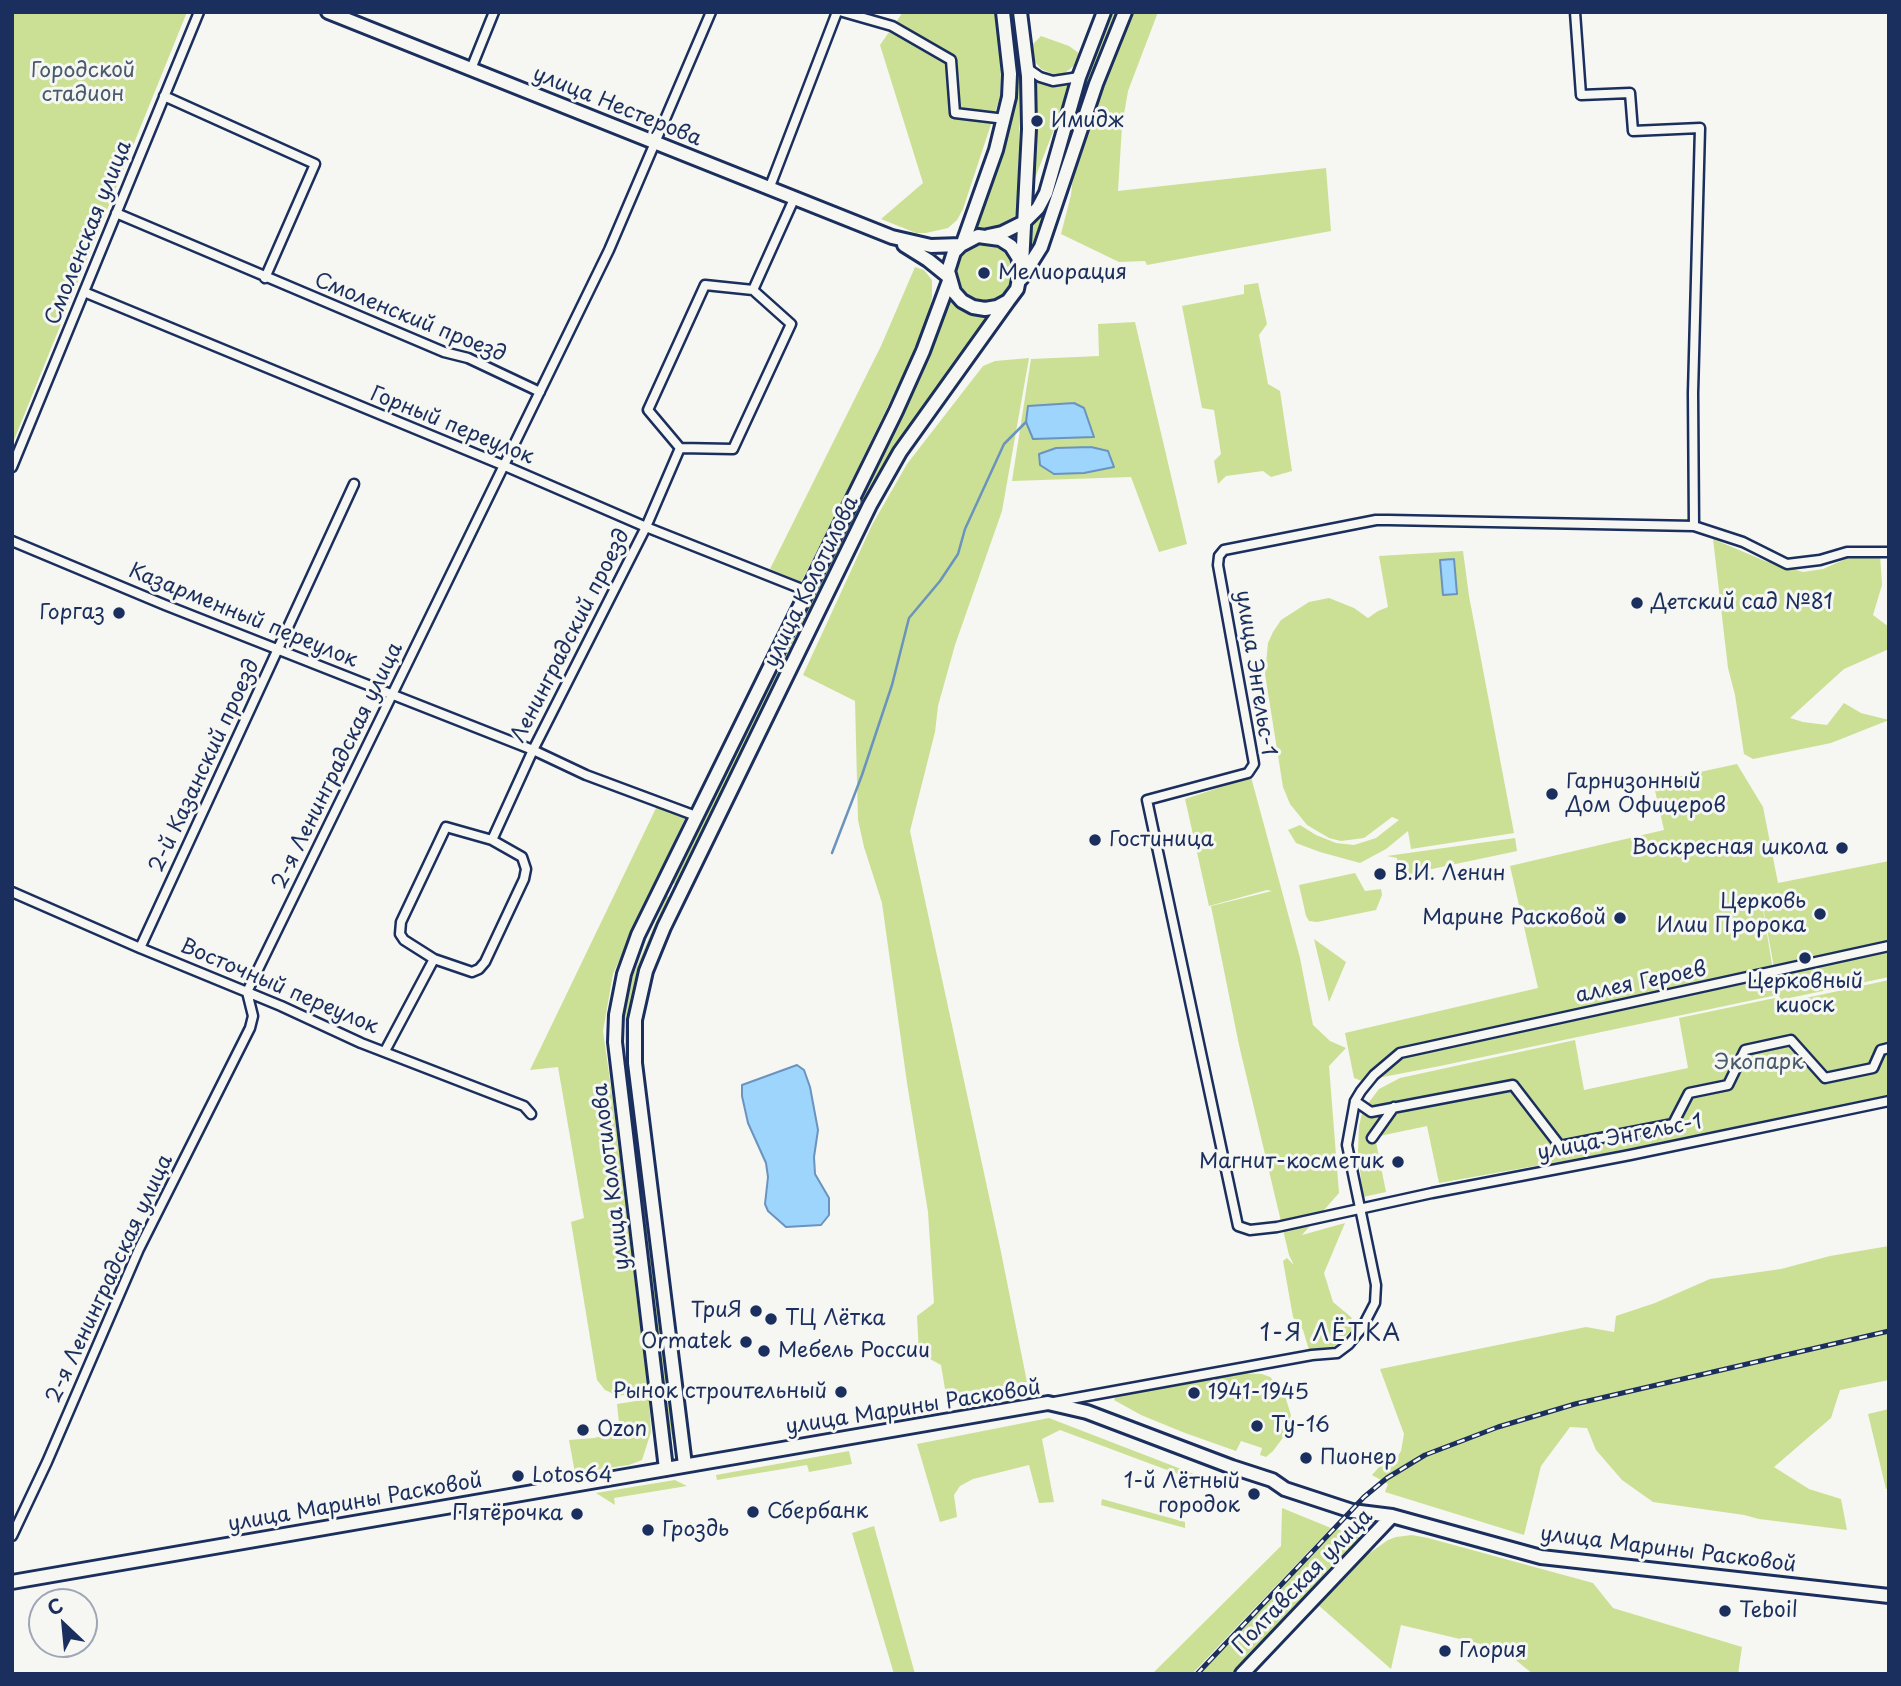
<!DOCTYPE html>
<html>
<head>
<meta charset="utf-8">
<style>
  body { margin:0 }
  #map { position:relative; width:1901px; height:1686px; overflow:hidden; background:#f6f6f2; font-family:"Playpen Sans",sans-serif }
  canvas { display:block }
  .frame { position:absolute; inset:0; border:14px solid #1b2f5e; pointer-events:none }
  .north { position:absolute; left:28px; top:1588px; width:70px; height:70px; box-sizing:border-box; background:#f6f6f2; border:2px solid #9ea6b7; border-radius:50%; rotate:334deg; font-size:19px; font-weight:700; line-height:28px; text-align:center; color:#1b2f5e }
  .north::after { content:''; display:block; margin:auto; width:24px; height:32px; background:#1b2f5e; clip-path:polygon(50% 0,100% 100%,50% 72%,0 100%) }
</style>
</head>
<body>
<div id="map">
<canvas width="1901" height="1686"></canvas>
<div class="frame"></div>
<div class="north">С</div>
</div>
<script>
const ctx = document.querySelector('canvas').getContext('2d');
ctx.lineJoin = 'round';
function paint(path, color) { ctx.fillStyle = color; ctx.fill(path, 'evenodd'); }
const toPath = rows => new Path2D(rows.map(r => 'M' + r).join(''));
function trace(path, color, width, dash) { ctx.strokeStyle = color; ctx.lineWidth = width; ctx.lineCap = dash ? 'butt' : 'round'; ctx.setLineDash(dash || []); ctx.stroke(path); }
function write(font, color, halo, rows, align = 'center') {
  ctx.font = font + ' "Playpen Sans",sans-serif'; ctx.lineWidth = 6; ctx.setLineDash([]); ctx.textBaseline = 'middle'; ctx.strokeStyle = halo; ctx.fillStyle = color; for (const [text, x, y, turn = 0] of rows) {
    ctx.save(); ctx.translate(x, y); ctx.rotate((+turn || 0) * Math.PI / 180); ctx.textAlign = isNaN(turn) ? turn : align; if (halo) ctx.strokeText(text, 0, 0); ctx.fillText(text, 0, 0); ctx.restore();
  }
}
const green = toPath([
  [12,12,187,12,12,445],
  [903,12,995,12,1001,63,1000,97,963,209,957,220,948,228,926,233,916,233,881,219,923,183,880,45],
  [1006,12,1013,12,1020,71,1018,214,999,225,969,233,1010,119],
  [1108,12,1117,12,1029,258,1030,220],
  [1129,12,1158,12,1128,91,1122,126,1118,191,1326,168,1331,231,1147,265,1145,261,1119,262,1061,234,1071,195,1074,167],
  [1041,36,1069,46,1080,54,1076,64,1065,73,1057,76,1041,69,1031,57,1029,48],
  [1034,78,1042,84,1057,87,1072,83,1030,191],
  '956 273a29 29 0 1 1 58 0a29 29 0 1 1-58 0Z',
  [915,267,924,270,932,280,932,297,927,318,910,360,838,510,801,582,770,569,881,346],
  [1258,283,1267,324,1259,335,1268,384,1280,391,1292,471,1271,477,1263,471,1226,476,1218,484,1214,461,1221,454,1214,410,1202,408,1182,306,1244,294,1244,285],
  [947,300,970,314,980,317,990,315,893,453,680,886,672,883,868,482,934,341],
  [1135,322,1187,544,1159,552,1131,477,1012,481,1031,359,1099,356,1098,324],
  [1029,358,1002,511,955,645,938,706,935,732,910,831,1000,1247,1027,1382,946,1395,941,1365,919,1353,917,1316,934,1303,928,1212,907,1083,882,903,864,847,858,820,855,701,803,675,872,525,907,464,983,366,995,361],
  [1713,539,1765,561,1803,572,1823,569,1850,557,1880,554,1882,585,1873,615,1889,627,1889,649,1844,669,1790,718,1803,722,1827,725,1844,703,1861,713,1889,720,1831,743,1753,759,1744,754,1735,695,1728,668],
  [1463,551,1469,596,1514,833,1411,849,1408,831,1386,849,1360,863,1320,852,1296,843,1288,830,1300,825,1316,835,1336,843,1354,845,1376,838,1399,820,1392,817,1364,838,1341,841,1329,838,1307,825,1290,804,1283,787,1265,674,1268,643,1273,632,1281,620,1309,602,1329,598,1354,608,1368,618,1378,611,1388,607,1379,556],
  [1737,764,1763,807,1778,883,1889,861,1889,977,1780,1000,1760,891,1777,995,1440,1066,1362,1081,1354,1078,1345,1033,1538,988,1510,866,1664,830,1653,782],
  [1251,777,1300,958,1313,1025,1330,1041,1346,1048,1329,1066,1339,1193,1302,1235,1345,1223,1324,1273,1333,1302,1351,1317,1355,1327,1335,1346,1309,1350,1303,1330,1293,1317,1283,1261,1287,1258,1294,1265,1289,1255,1239,1045,1211,906,1272,891,1267,890,1209,906,1185,799],
  [658,804,686,816,613,974,603,1031,624,1180,649,1391,618,1396,605,1390,597,1380,571,1222,584,1218,558,1067,530,1070],
  [1515,838,1517,851,1399,876,1397,858,1387,856],
  [1355,873,1365,891,1381,889,1382,895,1376,910,1317,922,1309,921,1306,916,1299,885],
  [667,896,674,900,632,1026,675,1422,673,1441,668,1421,633,1124,625,1053,625,1007,630,982],
  [1314,939,1346,962,1329,1002],
  [1889,980,1889,1097,1592,1156,1439,1183,1427,1126,1375,1137,1386,1192,1363,1197,1358,1151,1359,1126,1363,1110,1379,1089,1400,1078,1575,1040,1584,1090,1688,1068,1679,1018,1775,998,1778,1004],
  [1889,1246,1889,1380,1840,1390,1831,1418,1774,1467,1809,1489,1841,1499,1847,1530,1759,1519,1744,1515,1653,1502,1622,1480,1596,1450,1587,1428,1570,1427,1541,1466,1524,1535,1385,1492,1388,1484,1372,1475,1380,1466,1396,1459,1401,1451,1404,1434,1380,1369,1586,1327,1614,1332,1616,1316,1655,1303,1710,1279,1781,1269,1830,1256],
  [1234,1373,1262,1374,1270,1377,1282,1389,1285,1396,1291,1415,1285,1435,1273,1451,1266,1457,1260,1455,1262,1448,1241,1441,1236,1451,1185,1433,1141,1415,1114,1400,1117,1394],
  [649,1399,651,1432,642,1460,629,1465,575,1473,569,1440,594,1438,620,1432,617,1404],
  [1889,1409,1889,1488,1886,1489,1868,1414],
  [1049,1418,1220,1484,1218,1489,1060,1430,1042,1439,1054,1502,1039,1503,1029,1465,973,1479,960,1486,954,1495,957,1517,940,1522,917,1444],
  [849,1451,852,1464,809,1472,807,1465,717,1480,716,1475],
  [675,1480,687,1486,614,1498,615,1505,596,1493],
  [1102,1499,1185,1522,1185,1528,1101,1505],
  [1282,1508,1331,1528,1192,1674,1152,1674,1281,1546],
  [874,1526,915,1674,894,1674,852,1533],
  [1337,1529,1362,1538,1233,1674,1199,1674],
  [1412,1535,1428,1538,1593,1583,1613,1608,1742,1647,1738,1674,1533,1674,1502,1649,1401,1625,1391,1669,1317,1604,1361,1559,1388,1540,1396,1537]
]);
const water = toPath([
  [1074,403,1084,408,1094,437,1033,439,1026,422,1028,406,1074,403],
  [1091,447,1108,451,1114,467,1084,473,1054,474,1040,465,1039,454,1056,448,1091,447],
  [1454,559,1457,594,1443,595,1440,560,1454,559],
  [797,1065,804,1070,810,1087,818,1130,814,1157,815,1174,829,1198,829,1215,821,1225,786,1227,768,1211,765,1204,768,1177,766,1163,748,1123,742,1096,742,1085,797,1065]
]);
const stream = toPath([
  [832,853,862,775,892,685,909,618,940,581,958,554,965,529,1004,444,1026,422]
]);
const street = toPath([
  [843,12,892,26,951,60,955,113,1005,119],
  [1575,12,1581,95,1630,93,1633,131,1700,128,1693,393,1694,526],
  [1027,68,1040,77,1053,81,1079,77],
  [471,69,494,12],
  [164,96,315,164,265,278],
  [769,189,837,12],
  [116,213,444,352,468,358,540,392],
  [84,292,505,466,646,527,807,591],
  [680,448,733,449,791,324,753,290],
  [12,467,199,12],
  [12,541,165,605,533,750,586,775,696,816],
  [1889,552,1847,552,1820,560,1787,564,1743,542,1694,526,1389,520,1376,520,1224,550,1219,556,1218,565,1254,764,1248,773,1147,800,1238,1226,1250,1230,1277,1227,1432,1193,1630,1155,1889,1101],
  [12,892,140,948,281,1006,361,1043,524,1106,531,1114],
  [140,948,354,484],
  [434,959,472,972,479,969,485,962,524,879,526,869,522,857,492,840],
  [385,1051,434,959,404,940,400,934,401,922,446,827,492,840,533,750,646,527,680,448,648,410,705,285,753,290,794,199],
  [1355,1101,1371,1112,1513,1085,1560,1146,1673,1124,1689,1093,1728,1085,1745,1050,1791,1040,1825,1078,1873,1068,1881,1050,1889,1048],
  [1372,1138,1394,1107],
  [1054,1402,1312,1355,1337,1353,1349,1344,1362,1328,1375,1303,1376,1285,1347,1145,1355,1101,1361,1091,1374,1075,1400,1053,1889,946],
  [12,1536,47,1462,139,1249,250,1028,253,1016,247,992,609,250,711,12]
]);
const secondary = toPath([
  [328,12,892,237,931,246,961,245,978,236,1000,239,1011,246,1018,257,1021,269,1017,289,1008,301,997,307,985,309,973,307,962,301,954,292,948,271,954,252,961,245],
  [1020,12,1028,76,1029,129,1022,265],
  [988,236,1002,233,1024,222,1038,208,1046,193,1079,77,1104,12],
  [963,243,996,150,1009,97,1010,74,1003,12],
  [904,245,928,260,949,277],
  [1021,279,1041,247,1096,84,1125,12],
  [685,1465,635,1063,635,1020,646,971,664,927,870,505,900,452,1008,301],
  [666,1469,615,1042,616,1015,624,974,638,935,896,411,923,351,949,281],
  [12,1582,1048,1403,1087,1412,1232,1467,1272,1480,1285,1489,1352,1511,1392,1516,1541,1557,1889,1596],
  [1242,1674,1392,1516]
]);
const rail = toPath([
  [1197,1674,1364,1497,1387,1478,1425,1455,1498,1427,1575,1404,1889,1331]
]);
const markers = [
  [1037,121,7,"#1b2f5e"],
  [984,273,7,"#1b2f5e"],
  [1637,603,7,"#1b2f5e"],
  [119,613,7,"#1b2f5e"],
  [1552,794,7,"#1b2f5e"],
  [1095,840,7,"#1b2f5e"],
  [1842,848,7,"#1b2f5e"],
  [1380,874,7,"#1b2f5e"],
  [1820,914,7,"#1b2f5e"],
  [1620,918,7,"#1b2f5e"],
  [1805,958,7,"#1b2f5e"],
  [1398,1162,7,"#1b2f5e"],
  [756,1311,7,"#1b2f5e"],
  [771,1319,7,"#1b2f5e"],
  [746,1342,7,"#1b2f5e"],
  [764,1351,7,"#1b2f5e"],
  [841,1392,7,"#1b2f5e"],
  [1194,1393,7,"#1b2f5e"],
  [1257,1426,7,"#1b2f5e"],
  [583,1430,7,"#1b2f5e"],
  [1306,1458,7,"#1b2f5e"],
  [518,1476,7,"#1b2f5e"],
  [1254,1494,7,"#1b2f5e"],
  [753,1512,7,"#1b2f5e"],
  [577,1514,7,"#1b2f5e"],
  [648,1530,7,"#1b2f5e"],
  [1725,1611,7,"#1b2f5e"],
  [1445,1651,7,"#1b2f5e"]
];
const parkNames = [
  ["Городской",83,71],
  ["стадион",83,95],
  ["Экопарк",1759,1063]
];
const streetNames = [
  ["улица Нестерова",617,107,22],
  ["Смоленская улица",89,233,-68],
  ["Смоленский проезд",410,318,22],
  ["Горный переулок",452,426,22],
  ["улица Колотилова",812,582,-64],
  ["Казарменный переулок",243,616,22],
  ["Ленинградский проезд",571,636,-63],
  ["улица Энгельс-1",1255,673,81],
  ["2-й Казанский проезд",205,766,-65],
  ["2-я Ленинградская улица",338,766,-64],
  ["аллея Героев",1641,983,-12],
  ["Восточный переулок",279,987,23],
  ["улица Энгельс-1",1620,1138,-11],
  ["улица Колотилова",612,1177,-97],
  ["2-я Ленинградская улица",110,1279,-65],
  ["улица Марины Расковой",913,1408,-9],
  ["улица Марины Расковой",355,1503,-10],
  ["улица Марины Расковой",1668,1550,7],
  ["Полтавская улица",1303,1582,-46]
];
const poiNames = [
  ["Имидж",1051,121],
  ["Мелиорация",998,273],
  ["Детский сад №81",1651,603],
  ["Горгаз",105,613,"right"],
  ["Гарнизонный",1566,782],
  ["Дом Офицеров",1566,806],
  ["Гостиница",1109,840],
  ["Воскресная школа",1828,848,"right"],
  ["В.И. Ленин",1394,874],
  ["Церковь",1806,902,"right"],
  ["Илии Пророка",1806,926,"right"],
  ["Марине Расковой",1606,918,"right"],
  ["Церковный",1805,982,"center"],
  ["киоск",1805,1006,"center"],
  ["Магнит-косметик",1384,1162,"right"],
  ["ТриЯ",742,1311,"right"],
  ["ТЦ Лётка",785,1319],
  ["Ormatek",732,1342,"right"],
  ["Мебель России",778,1351],
  ["Рынок строительный",827,1392,"right"],
  ["1941-1945",1208,1393],
  ["Ту-16",1271,1426],
  ["Ozon",597,1430],
  ["Пионер",1320,1458],
  ["Lotos64",532,1476],
  ["1-й Лётный",1240,1482,"right"],
  ["городок",1240,1506,"right"],
  ["Сбербанк",767,1512],
  ["Пятёрочка",563,1514,"right"],
  ["Гроздь",662,1530],
  ["Teboil",1739,1611],
  ["Глория",1459,1651]
];
const neighbourhoodNames = [
  ["1-Я ЛЁТКА",1331,1335]
];
paint(green, '#cbe095');
paint(water, '#9ed5fd');
trace(water, '#6a93bd', 2);
trace(stream, '#6a93bd', 2.5);
trace(street, '#1b2f5e', 13);
trace(secondary, '#1b2f5e', 18);
trace(street, '#f6f6f2', 8);
trace(secondary, '#f6f6f2', 12);
trace(rail, '#1b2f5e', 5);
trace(rail, '#f6f6f2', 2.5, [8]);
for (const [x, y, r, color] of markers) { const dot = new Path2D(); dot.arc(x, y, r, 0, 2 * Math.PI); ctx.fillStyle = color; ctx.fill(dot); trace(dot, '#f6f6f2', 2.5); }
write('21px', '#475b6c', '#f6f6f2', parkNames);
write('21px', '#1b2f5e', '#f6f6f2', streetNames);
write('21px', '#1b2f5e', '#f6f6f2', poiNames, 'left');
ctx.letterSpacing = '2px';
write('23px', '#1b2f5e', '#f6f6f2', neighbourhoodNames);
ctx.letterSpacing = '0px';
</script>
</body>
</html>
